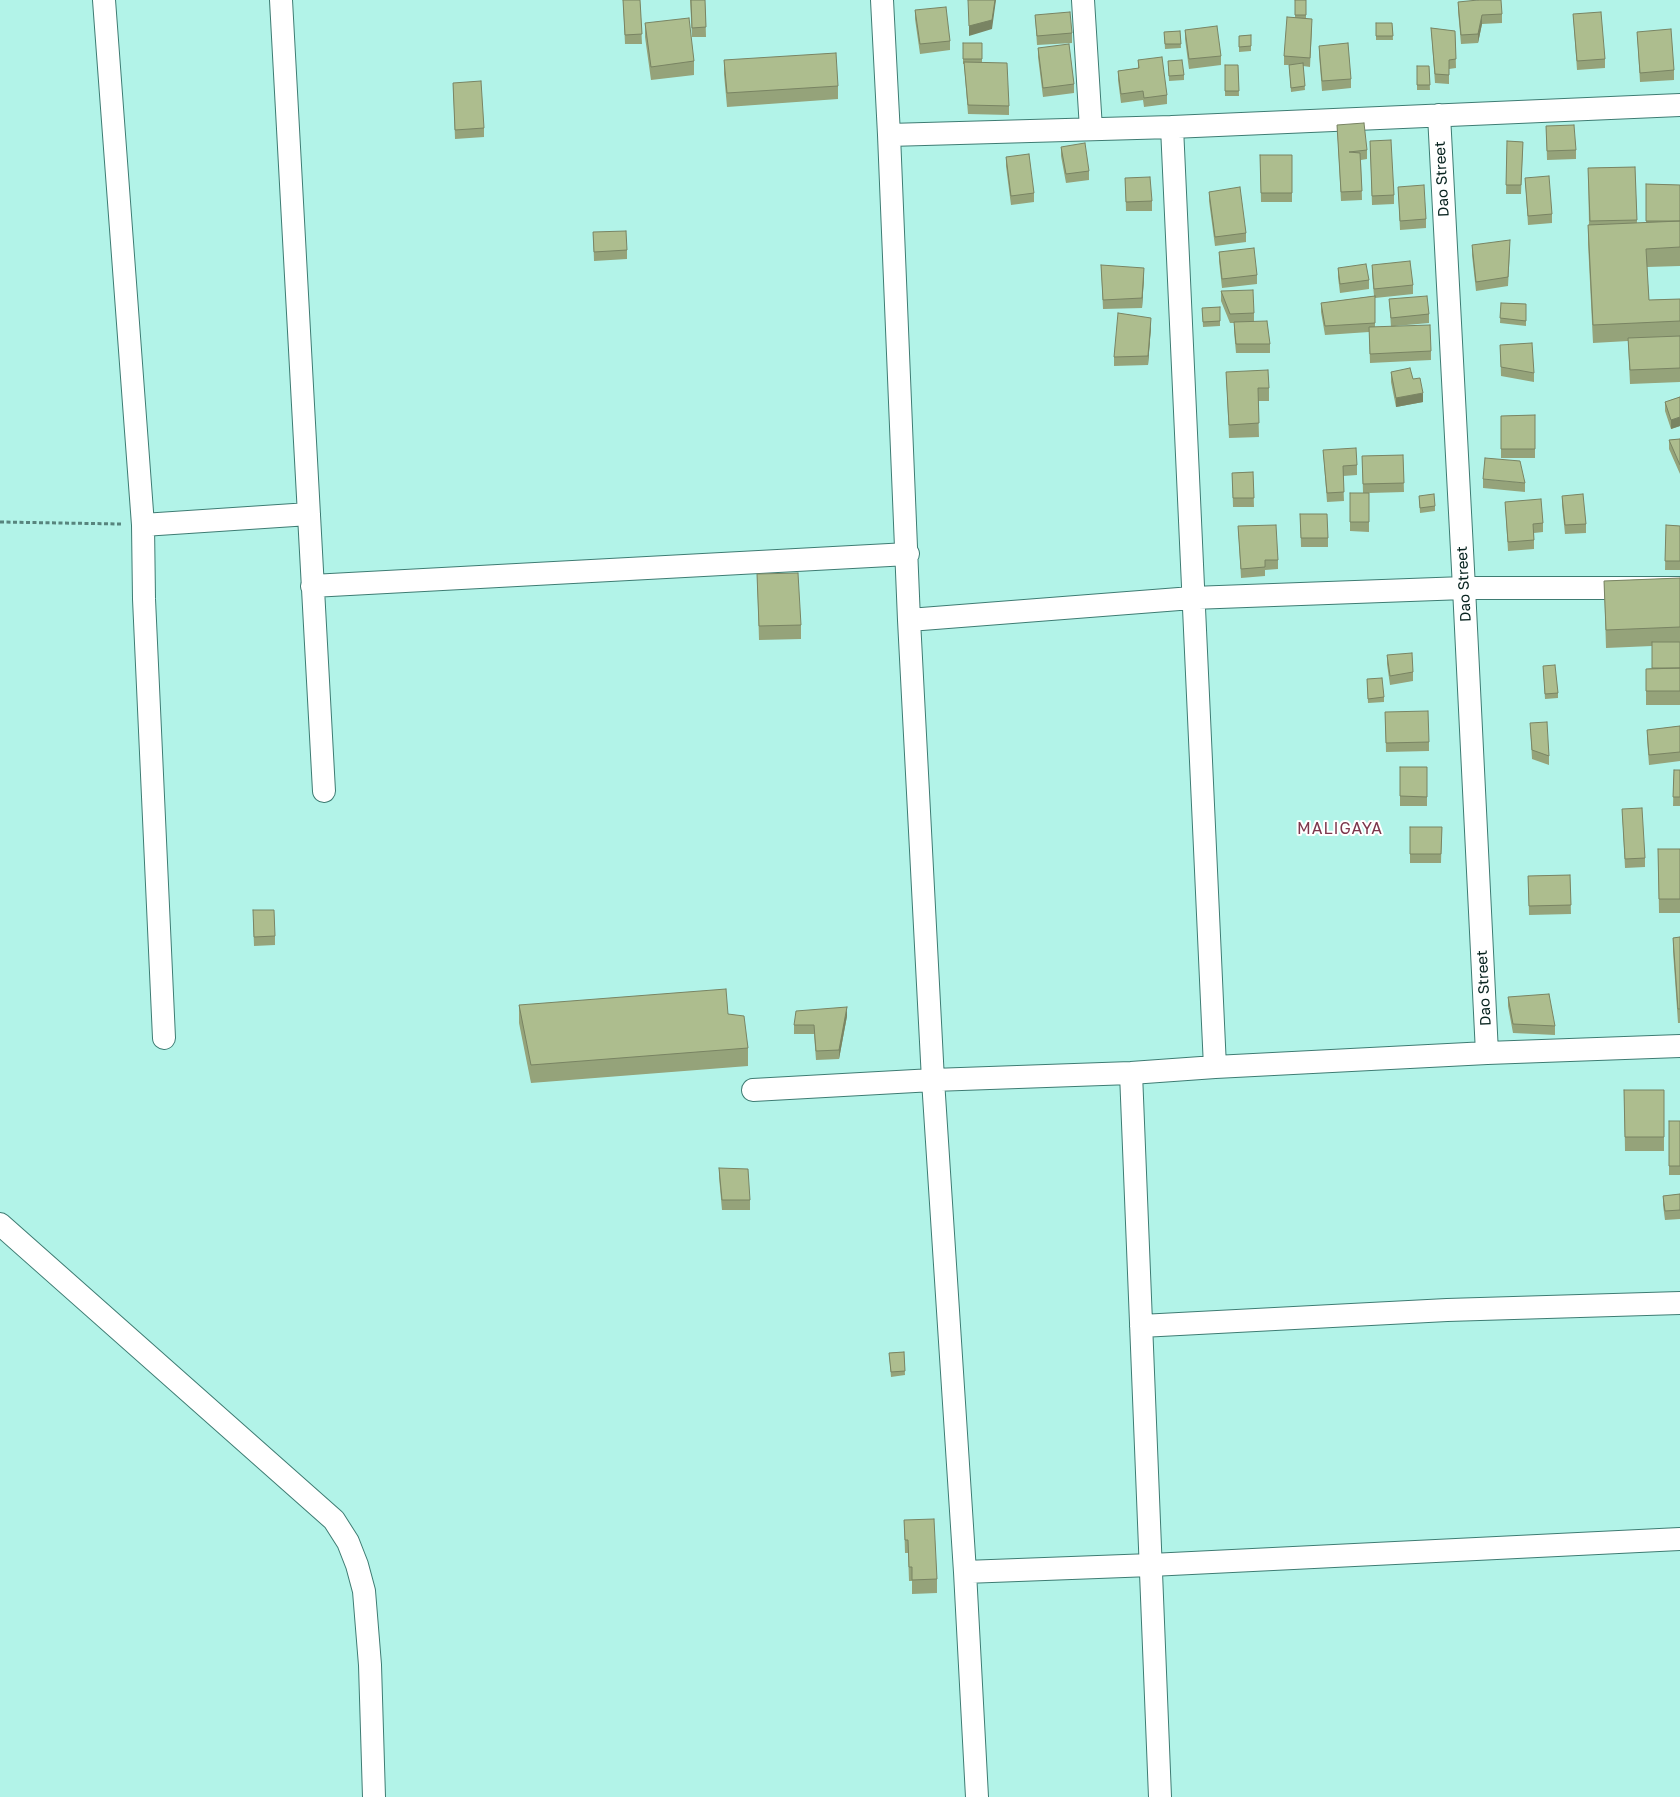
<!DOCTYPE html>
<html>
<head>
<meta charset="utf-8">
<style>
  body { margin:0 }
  canvas { display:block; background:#b2f3e8 }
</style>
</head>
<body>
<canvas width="1680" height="1797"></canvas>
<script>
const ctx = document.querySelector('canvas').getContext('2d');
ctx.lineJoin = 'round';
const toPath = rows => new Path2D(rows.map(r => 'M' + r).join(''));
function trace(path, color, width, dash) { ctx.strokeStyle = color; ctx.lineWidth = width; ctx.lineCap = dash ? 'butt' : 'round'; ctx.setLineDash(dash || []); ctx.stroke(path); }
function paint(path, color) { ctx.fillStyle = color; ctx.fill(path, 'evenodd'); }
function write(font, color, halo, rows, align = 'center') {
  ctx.font = font + ' "Golos Text",sans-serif'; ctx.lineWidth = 4; ctx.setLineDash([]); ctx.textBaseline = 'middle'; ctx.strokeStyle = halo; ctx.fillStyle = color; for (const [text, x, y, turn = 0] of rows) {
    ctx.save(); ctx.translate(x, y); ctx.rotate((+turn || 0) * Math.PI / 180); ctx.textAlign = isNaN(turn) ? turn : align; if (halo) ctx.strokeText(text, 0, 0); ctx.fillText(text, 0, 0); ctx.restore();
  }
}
const path = toPath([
  [0,522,122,524]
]);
const minor = toPath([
  [104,0,143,525,144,599,164,1038],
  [281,0,324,791],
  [882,0,889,135,909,620,933,1080,965,1572,977,1797],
  [1083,0,1091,129],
  [1439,115,1464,588,1487,1053],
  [1172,127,1215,1067],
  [889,135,1172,127,1680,105],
  [143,525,309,514],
  [312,586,908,554],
  [909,620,1192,598,1464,588,1680,588],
  [1131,1073,1160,1797],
  [753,1090,933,1080,1131,1073,1215,1067,1487,1053,1680,1046],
  [0,1224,334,1520,348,1542,357,1565,364,1591,370,1665,374,1797],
  [1141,1326,1447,1310,1680,1303],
  [965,1572,1151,1565,1680,1539]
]);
const wall = toPath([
  [623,0,640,0,642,44,625,44],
  [690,0,705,0,706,37,692,37],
  [1295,0,1306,0,1306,18,1312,28,1310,67,1303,66,1305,90,1291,92,1289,65,1284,65,1284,56,1295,17],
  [1458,2,1502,14,1502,23,1482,24,1478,43,1461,44,1458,11],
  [915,10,950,41,950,50,920,54,915,19],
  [1573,14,1605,59,1605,68,1577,70],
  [1035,15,1072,33,1072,43,1037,45],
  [645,23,694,61,694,75,651,80,645,37],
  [1376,23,1392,23,1393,40,1376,40],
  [1431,28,1455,31,1456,68,1449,69,1449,84,1435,83],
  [1185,30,1221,56,1221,65,1189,69,1185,39],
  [1180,31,1181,48,1165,49,1164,32],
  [1637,32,1674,70,1674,80,1640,82],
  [1251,35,1251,51,1239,52,1239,36],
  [963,43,982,43,982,62,1009,106,1009,115,968,114,964,64,963,64],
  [1319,46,1351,79,1351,88,1322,91,1319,55],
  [1038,48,1074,84,1074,93,1043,97,1038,57],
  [724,60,838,86,838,99,727,107,724,74],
  [1138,60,1167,95,1167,104,1144,107,1143,100,1121,103,1118,80,1118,71,1138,68],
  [1168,61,1184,75,1184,80,1169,81],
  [1225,65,1238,65,1239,96,1225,96],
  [1417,66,1429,66,1430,90,1417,90],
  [453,83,484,128,484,137,455,139],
  [1337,125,1367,150,1367,159,1361,160,1362,200,1341,201],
  [1546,126,1576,150,1576,159,1547,160],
  [1370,141,1394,195,1394,204,1372,205],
  [1507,141,1523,142,1521,194,1506,194],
  [1061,147,1089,171,1089,180,1066,183,1061,156],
  [1260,155,1292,155,1292,202,1261,202],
  [1006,157,1034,193,1034,202,1011,205,1006,166],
  [1635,167,1637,223,1646,223,1646,184,1680,185,1680,266,1647,267,1649,300,1680,299,1680,382,1630,384,1628,341,1593,343,1588,243,1588,225,1589,225,1588,168],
  [1125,178,1152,201,1152,211,1126,211],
  [1525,178,1552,214,1552,223,1528,225],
  [1398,187,1426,219,1426,228,1400,230],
  [1209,192,1246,233,1246,242,1215,246,1209,201],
  [593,232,627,250,627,259,594,261],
  [1472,245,1510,249,1508,286,1476,291,1472,255],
  [1219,252,1257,275,1257,284,1222,288,1219,261],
  [1101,265,1144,277,1142,308,1103,309],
  [1372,265,1413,285,1413,294,1375,298,1375,327,1391,327,1389,299,1429,314,1429,323,1395,326,1431,351,1431,360,1370,363,1369,332,1325,335,1321,312,1321,303,1374,296,1372,274],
  [1338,268,1369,280,1369,289,1340,293,1338,277],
  [1221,291,1254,313,1254,322,1270,344,1270,353,1236,353,1234,331,1234,323,1230,323,1221,301],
  [1501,303,1526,304,1526,326,1500,323],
  [1220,307,1220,326,1203,327,1202,308],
  [1151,327,1148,365,1114,366,1114,357],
  [1500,345,1534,373,1534,382,1501,376],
  [1226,372,1269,388,1269,401,1258,401,1259,437,1229,438],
  [1391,372,1413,379,1423,402,1396,407,1391,382],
  [1680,397,1680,426,1671,429,1665,411,1665,402],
  [1535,415,1535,458,1501,458,1501,416],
  [1680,439,1680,474,1669,449,1669,440],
  [1323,450,1357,465,1357,475,1343,476,1344,501,1327,502],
  [1403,455,1404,492,1369,493,1369,532,1350,531,1350,493,1363,493,1362,456],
  [1253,472,1254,507,1233,507,1232,473],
  [1483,479,1525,483,1525,492,1483,488],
  [1419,496,1435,506,1435,511,1420,513],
  [1562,496,1586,524,1586,533,1565,534,1562,505],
  [1505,502,1543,523,1543,532,1534,533,1534,549,1508,551],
  [1300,514,1328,538,1328,547,1301,547],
  [1666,525,1680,526,1680,570,1665,570],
  [1238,526,1278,560,1278,569,1265,570,1265,576,1241,578],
  [757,574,801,625,801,639,759,640],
  [1680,578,1680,705,1646,705,1646,669,1652,668,1652,646,1606,648,1604,581],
  [1387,655,1413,672,1413,681,1390,685,1387,664],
  [1543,666,1558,693,1558,698,1545,699],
  [1367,679,1384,697,1384,702,1368,703],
  [1385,712,1429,742,1429,751,1386,752],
  [1530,723,1549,756,1549,765,1532,759],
  [1680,726,1680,761,1649,765,1647,739,1647,730],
  [1400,767,1427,767,1427,806,1400,806],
  [1674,770,1680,770,1680,806,1673,806],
  [1622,809,1645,858,1645,867,1625,868],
  [1410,827,1442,827,1441,863,1410,863],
  [1658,849,1680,849,1680,913,1659,913],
  [1570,875,1571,914,1529,915,1528,876],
  [253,919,275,936,275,945,254,946],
  [1680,937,1680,1023,1678,1023,1673,951,1673,938],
  [1508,997,1555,1026,1555,1035,1513,1033,1508,1006],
  [519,1005,728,1014,748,1048,748,1066,531,1083,519,1023],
  [847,1016,839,1059,816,1060,814,1034,794,1034,794,1025],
  [1624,1090,1664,1090,1664,1151,1625,1151],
  [1669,1121,1680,1121,1680,1175,1669,1175],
  [719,1168,750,1200,750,1210,722,1210,719,1177],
  [1680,1194,1680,1219,1665,1220,1663,1205,1663,1196],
  [904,1352,905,1375,891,1377,889,1353],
  [904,1520,937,1579,937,1593,912,1594,912,1581,909,1581,908,1553,905,1553]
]);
const shadedWall = toPath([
  [995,0,996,0,992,29,969,36,969,26],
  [1482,15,1482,24,1478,43,1478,34],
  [1144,268,1144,277,1142,308,1142,298],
  [1151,318,1151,327,1148,365,1148,356],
  [1423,393,1423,402,1396,407,1396,398],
  [1680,417,1680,426,1671,429,1671,420],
  [847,1007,847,1016,839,1059,839,1050]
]);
const building = toPath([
  [623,0,640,0,642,34,625,35,623,0],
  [691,0,705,0,706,27,692,28,691,0],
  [968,0,995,0,992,20,969,26,968,0],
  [1295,0,1306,0,1306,15,1295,15,1295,0],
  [1478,0,1501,0,1502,14,1482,15,1478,34,1461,35,1458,2,1478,0],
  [946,7,950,41,920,44,915,10,946,7],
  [1070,12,1072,33,1037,36,1035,15,1070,12],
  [1601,12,1605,59,1577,61,1573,14,1601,12],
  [1287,17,1312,19,1310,58,1284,56,1287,17],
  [689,18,694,61,651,67,645,23,689,18],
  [1376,23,1392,23,1393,36,1376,36,1376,23],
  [1217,26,1221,56,1189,59,1185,30,1217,26],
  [1431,28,1455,31,1456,59,1449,60,1449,75,1435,74,1431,28],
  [1671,29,1674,70,1640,73,1637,32,1671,29],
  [1180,31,1181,44,1165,44,1164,32,1180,31],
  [1251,35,1251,46,1239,47,1239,36,1251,35],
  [963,43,982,43,982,59,963,59,963,43],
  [1348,43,1351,79,1322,81,1319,46,1348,43],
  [1069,44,1074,84,1043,88,1038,48,1069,44],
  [836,53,838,86,727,93,724,60,836,53],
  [1162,57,1167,95,1144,98,1143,91,1121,94,1118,71,1139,68,1138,60,1162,57],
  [1182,60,1184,75,1169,76,1168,61,1182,60],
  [964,62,1007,63,1009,106,968,105,964,62],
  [1303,63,1305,86,1291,88,1289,65,1303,63],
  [1225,65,1238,65,1239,91,1225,91,1225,65],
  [1417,66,1429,66,1430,85,1417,85,1417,66],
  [481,81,484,128,455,130,453,83,481,81],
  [1364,123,1367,150,1349,152,1360,153,1362,191,1341,192,1337,125,1364,123],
  [1574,125,1576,150,1547,151,1546,126,1574,125],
  [1391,140,1394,195,1372,196,1370,141,1391,140],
  [1507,141,1523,142,1521,185,1506,185,1507,141],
  [1085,143,1089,171,1066,174,1061,147,1085,143],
  [1029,154,1034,193,1011,196,1006,157,1029,154],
  [1260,155,1292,155,1292,193,1261,193,1260,155],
  [1635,167,1637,220,1590,221,1588,168,1635,167],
  [1549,176,1552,214,1528,216,1525,178,1549,176],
  [1150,177,1152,201,1126,202,1125,178,1150,177],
  [1646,184,1680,185,1680,221,1646,221,1646,184],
  [1424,185,1426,219,1400,221,1398,187,1424,185],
  [1240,187,1246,233,1215,237,1209,192,1240,187],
  [1680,221,1680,247,1646,249,1649,300,1680,299,1680,321,1593,325,1588,225,1680,221],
  [626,231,627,250,594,252,593,232,626,231],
  [1510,240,1508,277,1476,282,1472,245,1510,240],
  [1254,248,1257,275,1222,279,1219,252,1254,248],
  [1410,261,1413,285,1374,289,1372,265,1410,261],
  [1366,264,1369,280,1340,284,1338,268,1366,264],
  [1101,265,1144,268,1142,298,1103,300,1101,265],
  [1253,290,1254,313,1230,314,1221,291,1253,290],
  [1375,296,1375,323,1325,326,1321,303,1375,296],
  [1427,296,1429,314,1391,318,1389,299,1427,296],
  [1501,303,1526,304,1526,321,1500,318,1501,303],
  [1220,307,1220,321,1203,322,1202,308,1220,307],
  [1118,313,1151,318,1148,356,1114,357,1118,313],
  [1267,321,1270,344,1236,344,1234,322,1267,321],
  [1430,325,1431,351,1370,354,1369,327,1430,325],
  [1680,336,1680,368,1630,370,1628,338,1680,336],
  [1532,343,1534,373,1501,367,1500,345,1532,343],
  [1410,368,1413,379,1420,378,1423,393,1396,398,1391,372,1410,368],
  [1268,370,1269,388,1258,388,1259,423,1229,425,1226,372,1268,370],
  [1680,397,1680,417,1671,420,1665,402,1680,397],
  [1535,415,1535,449,1501,449,1501,416,1535,415],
  [1680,439,1680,465,1669,440,1680,439],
  [1356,448,1357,465,1343,466,1344,492,1327,493,1323,450,1356,448],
  [1403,455,1404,483,1363,484,1362,456,1403,455],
  [1485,458,1520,461,1525,483,1483,479,1485,458],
  [1253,472,1254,498,1233,498,1232,473,1253,472],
  [1350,493,1369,493,1369,522,1350,522,1350,493],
  [1434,494,1435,506,1420,508,1419,496,1434,494],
  [1583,494,1586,524,1565,525,1562,496,1583,494],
  [1541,499,1543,523,1533,524,1534,540,1508,542,1505,502,1541,499],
  [1300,514,1327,514,1328,538,1301,538,1300,514],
  [1276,525,1278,560,1265,560,1265,567,1241,569,1238,526,1276,525],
  [1666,525,1680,526,1680,561,1665,561,1666,525],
  [798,573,801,625,759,626,757,574,798,573],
  [1680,578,1680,627,1606,630,1604,581,1680,578],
  [1652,642,1680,642,1680,668,1652,668,1652,642],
  [1412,653,1413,672,1390,676,1387,655,1412,653],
  [1555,665,1558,693,1545,694,1543,666,1555,665],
  [1680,668,1680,691,1646,691,1646,669,1680,668],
  [1382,678,1384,697,1368,699,1367,679,1382,678],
  [1428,711,1429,742,1386,743,1385,712,1428,711],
  [1547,722,1549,756,1532,750,1530,723,1547,722],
  [1680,726,1680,752,1649,755,1647,730,1680,726],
  [1400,767,1427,767,1427,797,1400,796,1400,767],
  [1674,770,1680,770,1680,797,1673,797,1674,770],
  [1642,808,1645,858,1625,859,1622,809,1642,808],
  [1410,827,1442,827,1441,854,1410,854,1410,827],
  [1658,849,1680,849,1680,899,1659,899,1658,849],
  [1570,875,1571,905,1529,906,1528,876,1570,875],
  [253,910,274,910,275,936,254,937,253,910],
  [1680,937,1680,1009,1678,1009,1673,938,1680,937],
  [726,989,728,1014,744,1016,748,1048,531,1065,519,1005,726,989],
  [1549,994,1555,1026,1513,1024,1508,997,1549,994],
  [847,1007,839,1050,816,1051,814,1025,794,1025,796,1011,847,1007],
  [1624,1090,1664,1090,1664,1137,1625,1137,1624,1090],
  [1669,1121,1680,1121,1680,1166,1669,1166,1669,1121],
  [719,1168,748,1169,750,1200,722,1200,719,1168],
  [1680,1194,1680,1210,1665,1211,1663,1196,1680,1194],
  [904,1352,905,1371,891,1372,889,1353,904,1352],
  [934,1519,937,1579,912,1580,912,1567,909,1567,908,1540,905,1540,904,1520,934,1519]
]);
const streetNames = [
  ["Dao Street",1442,179,-93],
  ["Dao Street",1464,584,-93],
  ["Dao Street",1484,988,-93]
];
const neighbourhoodNames = [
  ["MALIGAYA",1340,829]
];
trace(minor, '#3e7c73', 24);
trace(path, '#57847d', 3, [4, 2.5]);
trace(minor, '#fff', 22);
paint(wall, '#95a37a');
paint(shadedWall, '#798463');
paint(building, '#adbd8e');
trace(building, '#798463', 1);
write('15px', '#092420', '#fff', streetNames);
ctx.letterSpacing = '1px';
write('16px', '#7d374c', '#fff', neighbourhoodNames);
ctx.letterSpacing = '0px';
</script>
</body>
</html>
